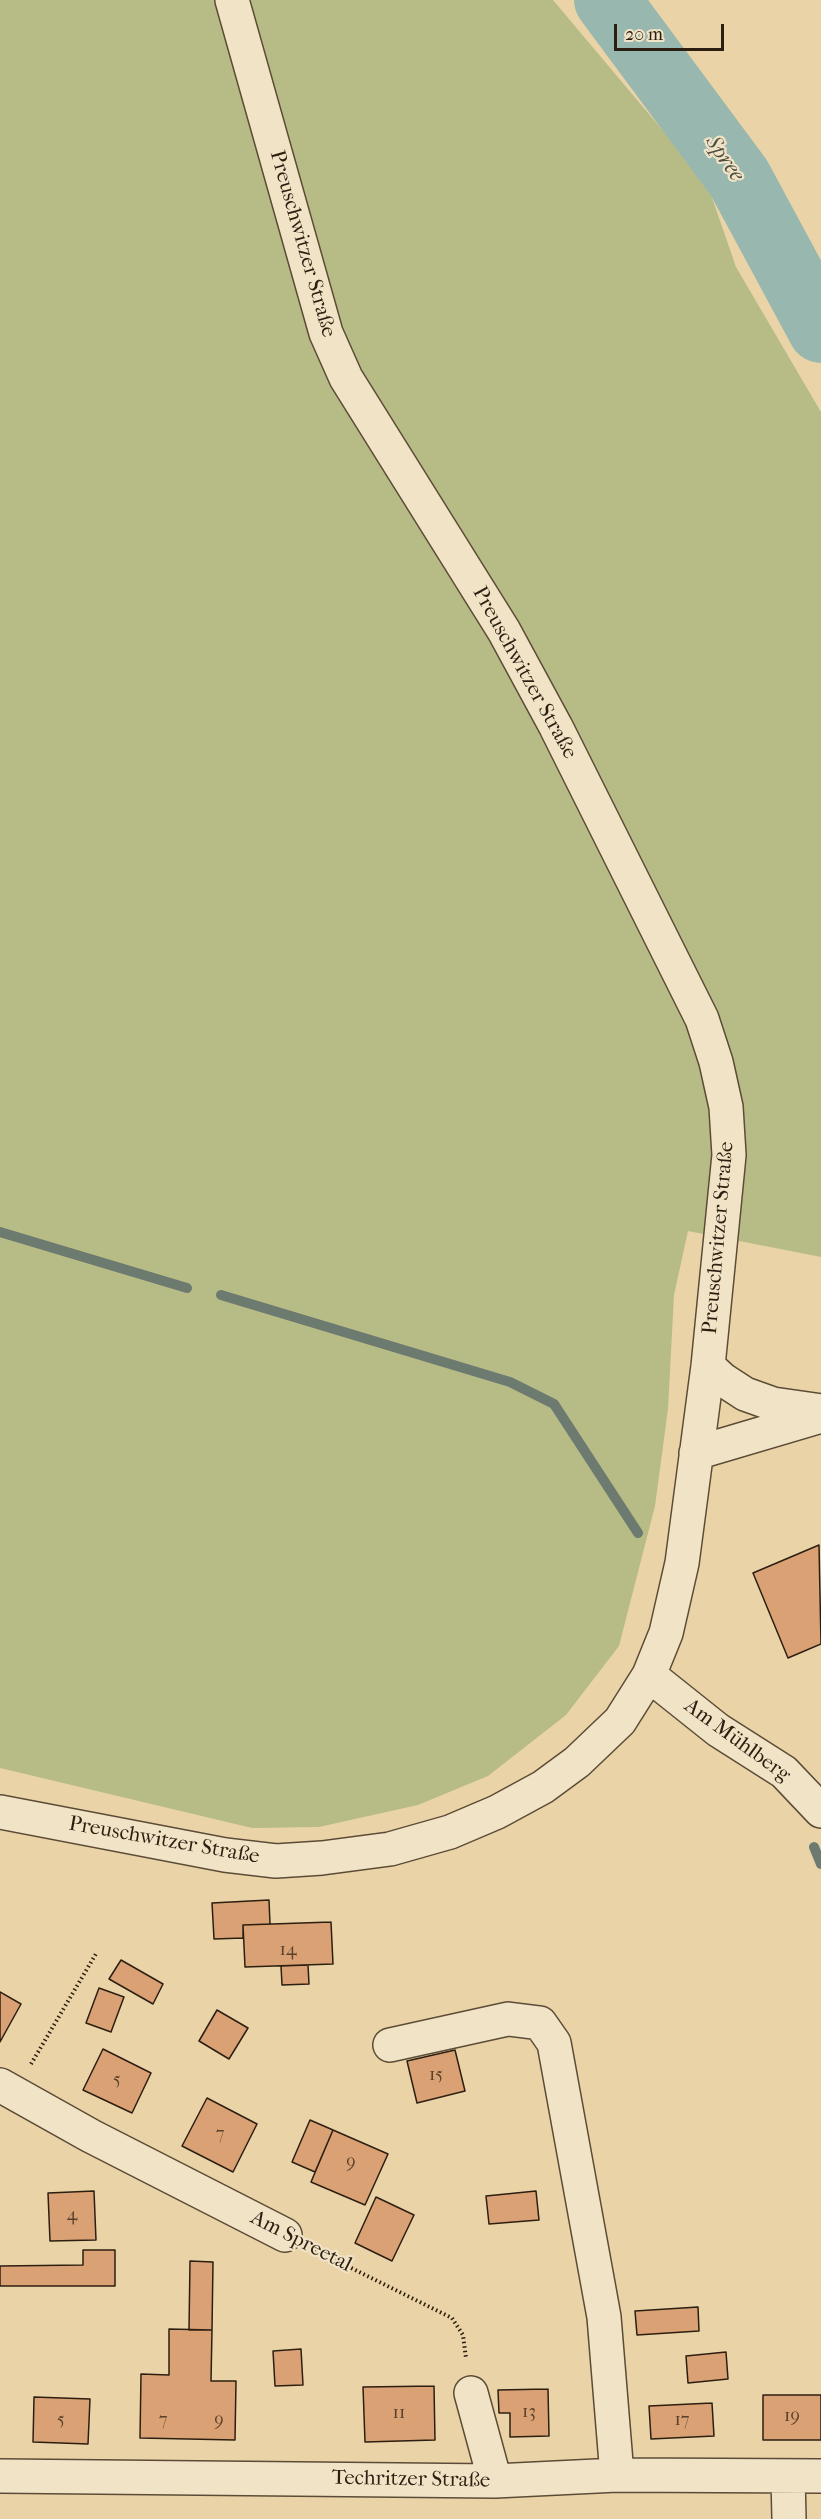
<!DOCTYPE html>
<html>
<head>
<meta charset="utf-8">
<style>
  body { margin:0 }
  #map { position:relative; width:821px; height:2519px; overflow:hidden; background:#ead4a7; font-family:"IM FELL French Canon",serif }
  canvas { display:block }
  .scale { position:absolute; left:614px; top:24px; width:110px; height:27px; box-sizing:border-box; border:3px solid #2c1f12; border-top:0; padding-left:8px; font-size:18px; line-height:21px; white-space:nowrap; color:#2c1f12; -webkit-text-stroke:4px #f1e3c6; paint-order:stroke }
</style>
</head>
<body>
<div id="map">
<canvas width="821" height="2519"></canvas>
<div class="scale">20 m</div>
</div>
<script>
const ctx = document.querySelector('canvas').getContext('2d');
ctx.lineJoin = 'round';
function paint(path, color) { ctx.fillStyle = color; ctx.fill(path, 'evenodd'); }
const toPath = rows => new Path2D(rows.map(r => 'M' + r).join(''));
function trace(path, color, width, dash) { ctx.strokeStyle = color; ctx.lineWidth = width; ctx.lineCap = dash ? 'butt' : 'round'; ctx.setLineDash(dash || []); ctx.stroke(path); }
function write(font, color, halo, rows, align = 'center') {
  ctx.font = font + ' "IM FELL French Canon",serif'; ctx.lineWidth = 4.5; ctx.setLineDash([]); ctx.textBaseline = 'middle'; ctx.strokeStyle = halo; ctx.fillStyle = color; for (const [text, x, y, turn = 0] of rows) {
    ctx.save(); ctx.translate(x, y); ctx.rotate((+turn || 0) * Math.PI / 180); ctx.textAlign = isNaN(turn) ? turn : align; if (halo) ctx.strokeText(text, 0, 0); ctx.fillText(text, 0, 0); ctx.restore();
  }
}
const green = toPath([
  [0,0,553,0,707,183,736,267,821,412,821,1257,688,1231,674,1295,668,1409,655,1506,619,1646,566,1715,488,1776,418,1805,319,1827,252,1828,0,1768]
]);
const stream = toPath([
  [0,1232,187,1288],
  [221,1295,510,1382,554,1404,638,1533],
  [814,1847,821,1864]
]);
const river = toPath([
  [607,0,739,178,821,330]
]);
const building = toPath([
  [819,1545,821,1644,788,1658,753,1573,819,1545],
  [269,1900,270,1924,243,1925,243,1938,214,1939,212,1903,269,1900],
  [331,1922,333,1964,245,1967,243,1925,331,1922],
  [121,1960,163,1984,153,2004,109,1979,121,1960],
  [308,1965,309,1984,282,1985,281,1966,308,1965],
  [99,1988,124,1997,111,2032,86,2023,99,1988],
  [0,1992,21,2004,0,2042,0,1992],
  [217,2010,248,2028,229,2059,199,2041,217,2010],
  [103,2049,151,2073,132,2113,83,2090,103,2049],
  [455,2050,465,2091,417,2103,407,2061,455,2050],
  [207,2098,257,2124,233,2172,182,2146,207,2098],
  [310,2120,333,2130,315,2172,292,2162,310,2120],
  [333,2130,388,2154,365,2205,311,2182,333,2130],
  [94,2191,96,2240,50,2241,48,2193,94,2191],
  [536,2191,539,2220,489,2224,486,2196,536,2191],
  [376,2197,414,2215,392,2261,355,2243,376,2197],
  [83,2250,115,2250,115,2286,0,2286,0,2266,83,2265,83,2250],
  [190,2261,213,2262,212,2330,189,2330,190,2261],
  [698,2307,699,2331,637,2335,635,2311,698,2307],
  [169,2329,212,2330,211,2381,236,2381,235,2440,140,2438,141,2374,169,2375,169,2329],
  [301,2349,303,2385,275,2386,273,2351,301,2349],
  [726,2352,728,2379,688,2383,686,2356,726,2352],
  [434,2386,435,2440,365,2442,363,2387,434,2386],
  [548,2389,549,2436,510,2437,510,2413,499,2413,498,2390,548,2389],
  [763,2395,821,2395,821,2440,763,2440,763,2395],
  [34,2397,90,2399,88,2444,33,2442,34,2397],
  [712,2403,714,2436,651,2439,649,2406,712,2403]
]);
const path = toPath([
  [31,2064,97,1952],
  [315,2250,452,2318,463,2335,466,2358]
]);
const minor = toPath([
  [708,1366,722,1379,745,1394,773,1404,821,1411],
  [696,1453,821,1416],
  [649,1675,718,1730,784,1772,821,1811],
  [0,1812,225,1855,276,1861,322,1858,390,1849,450,1832,497,1812,543,1787,577,1762,620,1721,649,1675,666,1633,682,1563,708,1366,729,1155,726,1107,716,1062,702,1019,556,727,504,631,346,378,326,333,232,0],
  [390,2045,508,2019,540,2023,554,2043,604,2317,617,2475],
  [0,2085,91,2136,285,2235],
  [471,2393,495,2481],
  [0,2476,495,2481,617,2475,821,2476],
  [788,2476,789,2519]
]);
const numberNames = [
  ["14",288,1951],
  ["15",436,2076],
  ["5",117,2081],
  ["7",220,2135],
  ["9",351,2163],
  ["4",72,2216],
  ["13",529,2413],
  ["11",399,2414],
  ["19",792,2417],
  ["5",61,2421],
  ["7",163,2421],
  ["9",219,2421],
  ["17",682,2421]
];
const streetNames = [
  ["Preuschwitzer Straße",302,244,74],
  ["Preuschwitzer Straße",524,673,61],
  ["Preuschwitzer Straße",719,1238,-85],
  ["Am Mühlberg",737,1741,36],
  ["Preuschwitzer Straße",164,1841,10],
  ["Am Spreetal",301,2242,27],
  ["Techritzer Straße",411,2480,1]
];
const waterNames = [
  ["Spree",724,159,55]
];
paint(green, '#b7bc87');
trace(stream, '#6d7a70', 10);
trace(river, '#98b7ae', 66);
paint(building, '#daa174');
trace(building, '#2c1f12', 1.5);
trace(minor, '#5c4c37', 36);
trace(path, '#2c1f12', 4, [1.5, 3]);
trace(minor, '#f1e3c6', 33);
write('18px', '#58402a', null, numberNames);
write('21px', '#2c1f12', '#f1e3c6', streetNames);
write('italic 22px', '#4c4d41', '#f1e3c6', waterNames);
</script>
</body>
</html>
